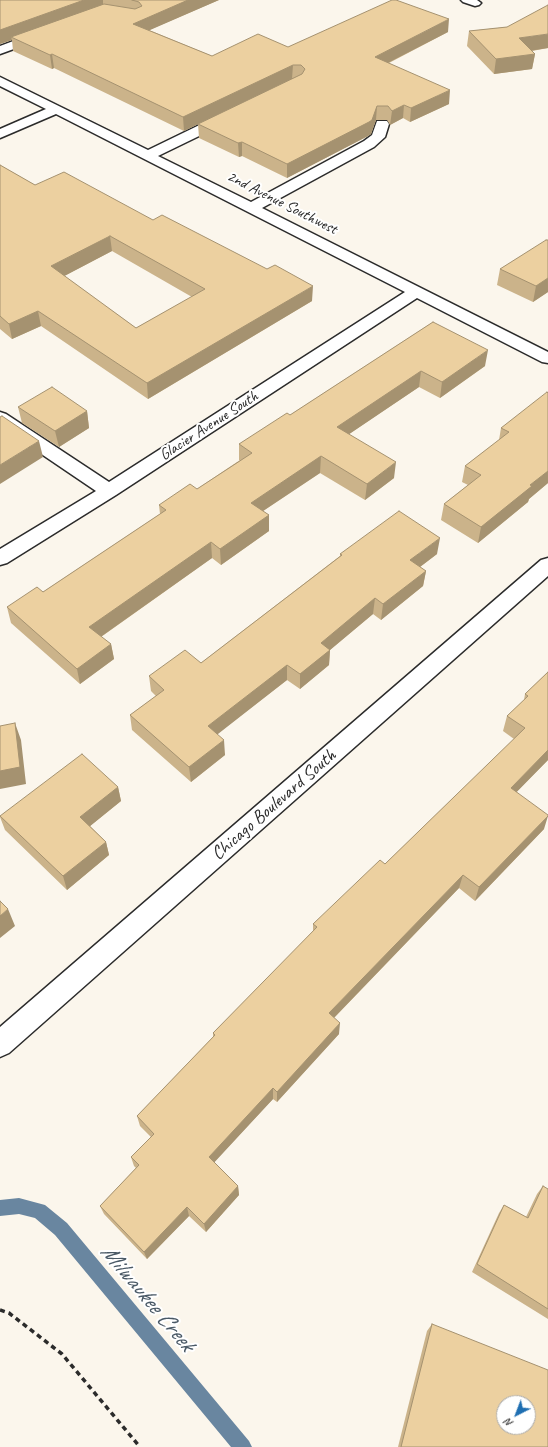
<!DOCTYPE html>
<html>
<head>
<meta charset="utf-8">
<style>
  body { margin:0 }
  #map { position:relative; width:548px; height:1447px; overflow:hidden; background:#fbf6ec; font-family:Caveat,sans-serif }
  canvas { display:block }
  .north { position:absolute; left:496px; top:1395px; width:40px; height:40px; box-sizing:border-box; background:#fff; border:1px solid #aaa; border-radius:50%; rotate:222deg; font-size:11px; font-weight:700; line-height:16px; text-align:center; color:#2b2b2b }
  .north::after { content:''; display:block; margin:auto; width:14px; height:18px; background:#1f6fb2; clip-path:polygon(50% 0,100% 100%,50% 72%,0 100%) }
</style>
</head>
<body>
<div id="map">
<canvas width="548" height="1447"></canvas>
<div class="north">N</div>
</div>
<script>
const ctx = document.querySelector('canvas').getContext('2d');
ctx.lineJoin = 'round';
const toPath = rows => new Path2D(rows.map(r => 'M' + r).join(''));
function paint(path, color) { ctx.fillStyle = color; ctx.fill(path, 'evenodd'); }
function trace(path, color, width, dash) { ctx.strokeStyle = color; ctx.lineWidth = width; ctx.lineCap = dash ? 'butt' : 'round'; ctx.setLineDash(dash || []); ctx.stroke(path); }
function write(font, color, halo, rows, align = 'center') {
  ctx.font = font + ' Caveat,sans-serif'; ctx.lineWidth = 4; ctx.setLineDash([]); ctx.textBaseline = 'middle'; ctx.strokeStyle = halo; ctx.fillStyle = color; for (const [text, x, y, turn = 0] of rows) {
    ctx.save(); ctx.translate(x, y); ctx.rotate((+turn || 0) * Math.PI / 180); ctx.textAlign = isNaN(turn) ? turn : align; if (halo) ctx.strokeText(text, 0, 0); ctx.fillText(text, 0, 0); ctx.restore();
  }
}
const stream = toPath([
  [19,1198,45,1205,67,1223,249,1441,252,1447,231,1447,55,1235,35,1218,19,1214,0,1216,0,1200,19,1198]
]);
const path = toPath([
  [0,1310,9,1313,62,1354,140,1447]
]);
const minor = toPath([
  [461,0,477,0,481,3,479,5,475,6,463,2,461,0],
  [40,31,44,32,46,35,44,38,0,54,0,46,40,31],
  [0,77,148,150,220,115,230,115,232,118,230,121,158,156,251,202,364,141,372,135,377,121,387,121,389,124,385,137,374,147,262,208,548,352,548,363,542,362,417,298,116,495,7,563,0,565,0,549,96,491,0,426,0,412,6,414,109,482,405,292,56,114,0,138,0,129,46,109,0,86,0,77],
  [548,558,548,576,9,1053,0,1057,0,1027,541,560,548,558]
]);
const wall = toPath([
  [0,0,219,0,149,30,212,56,288,47,448,32,389,63,449,104,410,122,403,118,390,125,387,120,376,120,371,134,368,136,287,178,242,156,239,157,199,138,198,124,184,131,54,68,52,69,13,51,12,40,0,44],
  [507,27,548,48,532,51,535,54,532,69,494,74,467,46,469,31],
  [0,165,35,185,153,220,312,301,148,399,41,326,12,339,0,329],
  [112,251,192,297,136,328,64,276],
  [548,240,548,292,533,302,497,285,500,269],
  [433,322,485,366,440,398,419,387,349,434,394,478,365,500,320,473,263,511,269,515,269,531,221,565,212,558,101,637,111,644,114,659,80,684,11,623,7,607,43,592,160,514,159,505,197,489,240,460,239,460,239,444,290,415],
  [548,393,548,483,529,499,528,502,478,543,441,520,444,504,468,485,462,482,465,466,499,440,501,428],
  [18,407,87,411,89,428,59,447,22,423],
  [340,554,437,554,420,567,426,571,423,586,381,620,373,614,330,650,329,665,300,689,287,680,217,734,225,755,191,782,132,730,130,715,156,696,151,691,149,676,201,663,340,556],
  [548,672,548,760,516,792,544,829,475,901,459,888,334,1018,339,1034,277,1102,273,1099,214,1162,238,1186,239,1195,206,1232,189,1216,147,1259,104,1214,100,1206,136,1168,134,1166,131,1157,151,1137,140,1126,137,1116,213,1037,213,1033,313,932,313,924,385,864,514,739,503,731,507,716,524,700,525,694],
  [118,787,121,801,90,826,106,842,109,855,67,890,5,830,0,817,0,816],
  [543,1186,548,1189,548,1319,472,1272,499,1213,504,1205,526,1217,537,1194],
  [432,1324,548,1447,398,1447,427,1331]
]);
const shadedWall = toPath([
  [84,0,103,0,103,7,11,37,12,40,0,44,0,30],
  [188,0,219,0,134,37,133,24],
  [449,19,448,32,374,70,375,57],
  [548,34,548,48,516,53,519,38],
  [52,54,54,68,52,69,50,55],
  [535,54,532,69,494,74,496,59],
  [293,65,292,79,184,131,183,117],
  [450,90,449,104,410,122,411,108],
  [404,105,403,118,390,125,392,111],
  [377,106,376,120,371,134,368,136,287,178,287,164],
  [242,142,242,156,239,157,238,143],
  [110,236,112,251,53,282,51,266],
  [548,278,548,292,533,302,536,286],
  [313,286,312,301,148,399,147,383],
  [38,311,41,326,12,339,9,324],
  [488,350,485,366,440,398,442,382],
  [421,371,419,387,336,443,337,427],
  [87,411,89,428,59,447,55,431],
  [39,441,43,457,0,484,0,465],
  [321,456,320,473,251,519,251,503],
  [396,462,394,478,365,500,367,484],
  [548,471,548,483,529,499,528,502,478,543,481,527,530,485],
  [269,515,269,531,221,565,220,549],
  [440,538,437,554,408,576,410,560],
  [211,542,212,558,92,643,89,627],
  [426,571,423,586,381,620,383,604],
  [375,598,373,614,330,650,329,665,300,689,300,674,321,643],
  [111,644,114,659,80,684,77,669],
  [287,665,287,680,209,741,208,726],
  [15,723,21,740,26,784,0,789,0,771],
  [224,740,225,755,191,782,189,767],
  [548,750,548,760,507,802,511,788],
  [118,787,121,801,84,831,80,817],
  [548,816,544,829,475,901,479,887],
  [106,842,109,855,67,890,63,876],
  [463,875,459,888,327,1025,329,1013],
  [8,909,15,926,0,938,0,916],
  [340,1023,339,1034,277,1102,277,1092],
  [273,1088,273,1099,211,1166,209,1157],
  [238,1186,239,1195,206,1232,204,1224],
  [187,1207,189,1216,147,1259,144,1252]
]);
const building = toPath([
  [0,0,84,0,0,30,0,0],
  [132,0,188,0,133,24,212,56,258,34,288,47,392,0,396,0,449,19,375,57,450,90,411,108,404,105,392,111,388,106,377,106,372,120,369,122,287,164,242,142,238,143,198,124,302,74,305,69,301,65,293,65,183,117,52,54,50,55,11,37,104,4,135,9,142,6,139,2,132,0],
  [548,5,548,34,519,38,535,54,496,59,469,31,507,27,548,5],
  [0,165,35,185,64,172,153,220,162,215,267,269,275,265,313,286,147,383,38,311,9,324,0,316,0,165],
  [110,236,205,289,136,328,51,266,110,236],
  [546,240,548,240,548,278,536,286,500,269,546,240],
  [433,322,488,350,442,382,421,371,337,427,396,462,367,484,321,456,251,503,269,515,220,549,211,542,89,627,111,644,77,669,7,607,37,587,43,592,166,510,159,505,190,484,197,489,252,453,239,444,287,413,290,415,433,322],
  [52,387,87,411,55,431,18,407,52,387],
  [547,392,548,393,548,471,530,485,532,486,481,527,444,504,481,475,465,466,509,432,501,428,547,392],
  [2,416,39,441,0,465,0,417,2,416],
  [399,511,440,538,410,560,426,571,383,604,375,598,321,643,330,650,300,674,287,665,208,726,224,740,189,767,130,715,164,690,149,676,185,650,201,663,342,555,340,554,399,511],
  [548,672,548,750,511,788,548,815,548,816,479,887,463,875,329,1013,340,1023,277,1092,273,1088,209,1157,238,1186,204,1224,187,1207,144,1252,100,1206,139,1165,131,1157,154,1134,137,1116,215,1035,213,1033,317,927,313,924,380,860,385,864,525,728,507,716,528,696,525,694,548,672],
  [15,723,20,767,0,771,0,726,15,723],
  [82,754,118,787,80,817,106,842,63,876,0,816,82,754],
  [0,901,8,909,0,916,0,901],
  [543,1186,548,1189,548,1309,477,1264,504,1205,528,1218,543,1186],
  [432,1324,548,1370,548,1447,401,1447,432,1324],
  [504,1403,528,1403,528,1427,504,1427,504,1403]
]);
const farStreetnames = [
  ["2nd Avenue Southwest",282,203,27],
  ["Glacier Avenue South",209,426,-33]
];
const streetNames = [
  ["Chicago Boulevard South",274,805,-41]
];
const nearWaternames = [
  ["Milwaukee Creek",147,1298,50]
];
paint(stream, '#6986a0');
trace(minor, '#2b2b2b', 3);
trace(path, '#2b2b2b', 3.5, [5, 4]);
paint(minor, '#fff');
paint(wall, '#cbb38a');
paint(shadedWall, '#a59270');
paint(building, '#ecd0a0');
trace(building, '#a59270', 1);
write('16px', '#2b2b2b', '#fff', farStreetnames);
write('19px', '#2b2b2b', '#fff', streetNames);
write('italic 24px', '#4a5966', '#fff', nearWaternames);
</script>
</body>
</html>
